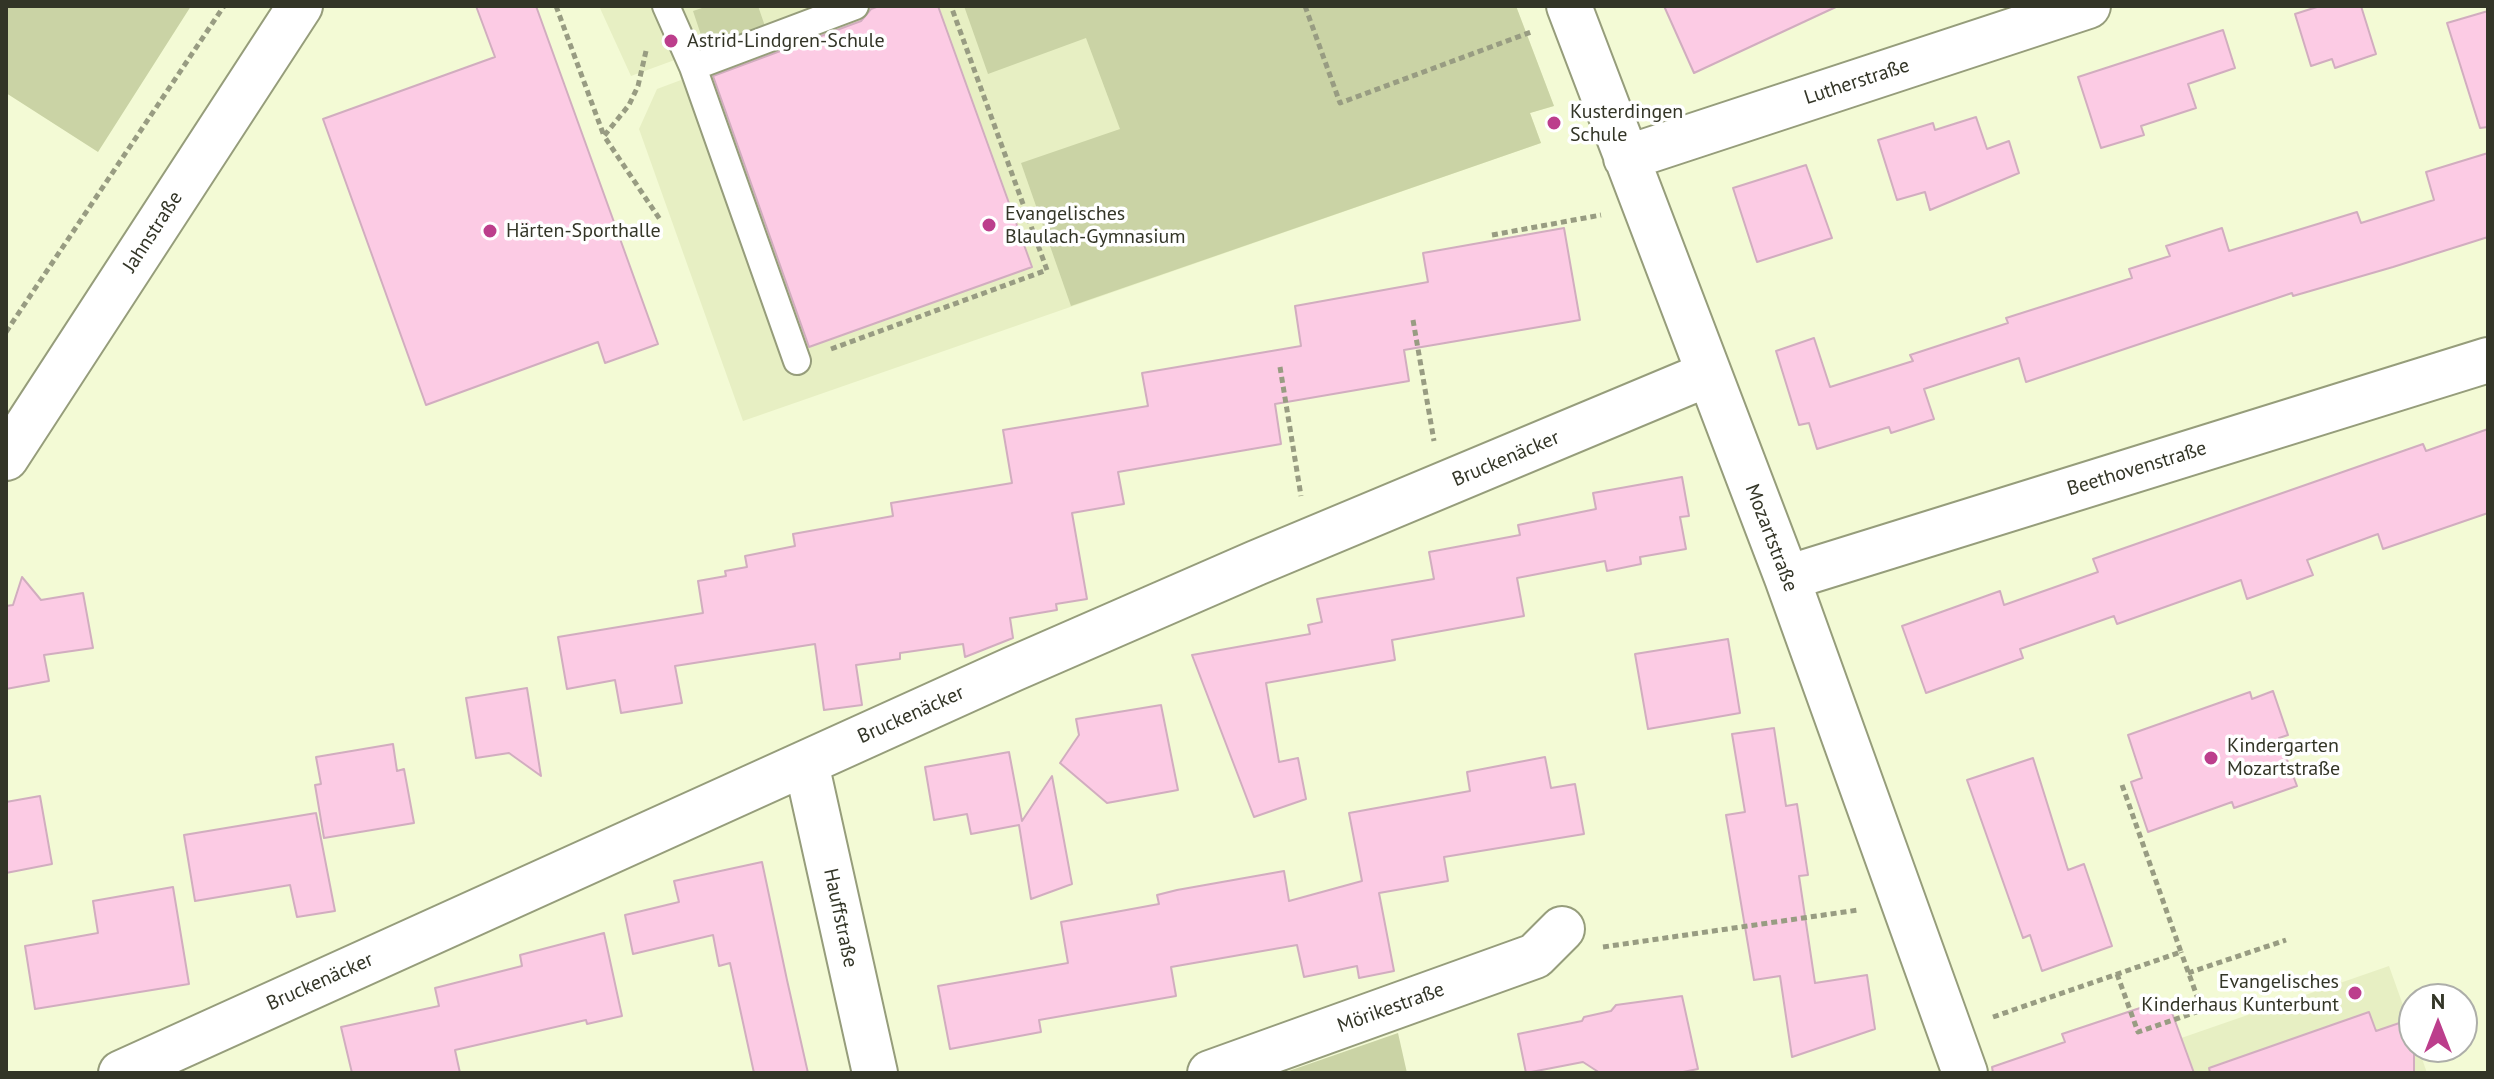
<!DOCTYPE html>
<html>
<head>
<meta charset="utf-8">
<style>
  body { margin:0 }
  #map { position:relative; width:2494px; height:1079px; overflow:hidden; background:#f3fad5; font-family:"PT Sans",sans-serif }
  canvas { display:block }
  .frame { position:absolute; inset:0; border:8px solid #333527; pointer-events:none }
  .north { position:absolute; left:2398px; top:983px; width:80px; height:80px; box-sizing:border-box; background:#fff; border:2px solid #adaea9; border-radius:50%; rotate:0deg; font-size:22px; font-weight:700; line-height:32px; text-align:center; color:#333527 }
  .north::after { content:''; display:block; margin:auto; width:28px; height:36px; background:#bc3e8c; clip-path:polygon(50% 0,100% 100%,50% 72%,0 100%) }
</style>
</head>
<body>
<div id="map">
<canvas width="2494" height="1079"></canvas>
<div class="frame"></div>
<div class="north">N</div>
</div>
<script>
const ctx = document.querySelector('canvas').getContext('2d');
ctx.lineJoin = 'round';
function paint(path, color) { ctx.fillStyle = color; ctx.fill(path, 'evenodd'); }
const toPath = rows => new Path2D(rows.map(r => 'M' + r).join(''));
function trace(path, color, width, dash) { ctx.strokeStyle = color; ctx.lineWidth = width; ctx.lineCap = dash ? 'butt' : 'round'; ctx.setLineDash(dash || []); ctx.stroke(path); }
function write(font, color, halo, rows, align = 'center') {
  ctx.font = font + ' "PT Sans",sans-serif'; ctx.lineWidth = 7; ctx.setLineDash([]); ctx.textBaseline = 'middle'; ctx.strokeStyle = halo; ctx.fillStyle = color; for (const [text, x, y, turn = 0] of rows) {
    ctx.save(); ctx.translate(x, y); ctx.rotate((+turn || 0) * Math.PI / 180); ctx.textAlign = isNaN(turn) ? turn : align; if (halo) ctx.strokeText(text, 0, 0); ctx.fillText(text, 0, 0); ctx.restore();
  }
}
const built = toPath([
  [599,6,822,6,631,76],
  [879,6,1516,6,1554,106,1530,113,1541,143,743,421,639,129,657,89],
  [2389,966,2414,1036,2414,1047,2418,1047,2427,1073,2145,1073,2138,1053]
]);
const green = toPath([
  [6,6,191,6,98,152,6,93],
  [708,6,758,6,766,29,706,50,693,11],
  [964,6,1516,6,1554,106,1530,113,1541,143,1071,306,1021,163,1120,129,1086,38,988,74],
  [1398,1033,1407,1073,1283,1073]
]);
const building = toPath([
  [476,6,536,6,658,344,605,363,598,342,426,405,323,119,495,57,476,6],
  [879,6,938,6,1032,267,809,347,713,76,861,21,871,9,879,6],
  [1664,6,1838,6,1694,73,1664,6],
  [2320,6,2361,6,2376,54,2335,68,2332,59,2311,66,2295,14,2320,6],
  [2488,11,2488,127,2480,128,2447,23,2488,11],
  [2223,30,2235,68,2188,84,2196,108,2141,126,2144,135,2101,148,2078,77,2223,30],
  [1976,117,1987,149,2009,141,2019,173,1930,210,1925,192,1897,200,1878,140,1933,123,1935,130,1976,117],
  [2488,153,2488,237,2393,267,2293,296,2292,293,2026,382,2019,358,1924,389,1934,419,1891,433,1889,427,1817,449,1809,423,1799,425,1776,351,1814,338,1830,387,1913,361,1910,355,2008,323,2006,318,2132,278,2129,269,2170,256,2166,246,2222,228,2229,251,2357,212,2361,223,2434,200,2426,172,2488,153],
  [1806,165,1832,238,1757,262,1733,188,1806,165],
  [1564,228,1580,320,1404,350,1409,381,1275,404,1281,444,1118,472,1124,504,1072,513,1087,599,1056,604,1057,610,1010,618,1013,638,965,657,963,644,900,653,900,659,856,665,862,705,824,710,815,644,675,666,682,703,621,713,615,680,567,689,558,637,703,613,698,581,726,576,725,571,747,567,745,556,795,546,793,534,893,516,891,503,1012,483,1003,430,1148,406,1142,373,1301,346,1295,306,1428,282,1423,253,1564,228],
  [2488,429,2488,513,2383,549,2378,534,2307,560,2313,575,2247,599,2241,580,2117,624,2114,616,2020,649,2023,658,1926,693,1902,626,2000,591,2004,605,2098,572,2093,559,2423,444,2426,451,2488,429],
  [1682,477,1689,516,1680,517,1686,549,1640,557,1641,564,1607,571,1605,561,1517,578,1524,616,1392,640,1395,660,1266,683,1279,762,1298,758,1306,799,1254,817,1192,655,1310,634,1308,625,1322,622,1317,599,1434,579,1429,552,1520,535,1518,525,1596,509,1593,493,1682,477],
  [22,577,41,600,83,593,93,648,44,655,49,681,6,689,6,606,13,605,22,577],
  [1728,639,1740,713,1648,729,1635,654,1728,639],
  [527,688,541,776,509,753,476,758,466,698,527,688],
  [2273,691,2288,735,2279,738,2297,786,2234,808,2232,802,2148,832,2131,782,2142,778,2128,735,2250,692,2252,699,2273,691],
  [1161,705,1178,790,1107,803,1060,763,1079,735,1076,719,1161,705],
  [1774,728,1786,806,1797,804,1808,875,1799,876,1815,983,1867,975,1875,1029,1792,1057,1780,976,1754,980,1726,815,1745,812,1732,734,1774,728],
  [393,744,397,771,404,769,414,823,324,838,315,785,321,784,316,757,393,744],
  [1009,752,1022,821,1052,776,1072,884,1031,899,1019,825,971,834,967,814,934,820,925,767,1009,752],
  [1545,757,1551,788,1575,784,1584,834,1444,857,1448,881,1379,893,1394,971,1359,978,1357,966,1304,977,1297,945,1171,967,1176,996,1039,1020,1041,1032,950,1049,938,986,1068,963,1061,922,1159,904,1157,895,1177,890,1284,871,1289,901,1362,881,1349,813,1470,791,1467,772,1545,757],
  [2033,758,2068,870,2084,864,2112,946,2042,971,2030,935,2023,938,1967,780,2033,758],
  [40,796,52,864,6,873,6,802,40,796],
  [316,813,335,911,297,917,290,885,195,901,184,835,316,813],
  [762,862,787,980,808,1073,754,1073,730,963,719,966,713,935,633,954,625,915,679,902,674,881,762,862],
  [173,887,189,984,35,1009,25,946,98,933,93,901,173,887],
  [604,933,622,1016,587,1024,586,1020,455,1050,460,1073,352,1073,341,1027,439,1006,435,988,522,966,520,955,604,933],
  [1682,996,1698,1069,1678,1073,1600,1073,1583,1062,1526,1073,1518,1034,1582,1021,1584,1017,1611,1011,1616,1005,1682,996],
  [2167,999,2194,1073,1993,1073,1992,1067,2065,1042,2062,1034,2167,999],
  [2369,1012,2376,1031,2414,1018,2414,1073,2210,1073,2209,1068,2369,1012]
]);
const path = toPath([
  [556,6,604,136],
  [1305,6,1340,103,1531,32],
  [646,51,638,86,629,105,604,136,661,221],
  [1492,235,1601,215],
  [1413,320,1434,441],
  [6,332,224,6],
  [831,349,1047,270,951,6],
  [1280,367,1301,496],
  [1603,947,1858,910],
  [2188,973,2286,940],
  [2117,974,2138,1032,2202,1010,2181,952],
  [1993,1017,2181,952,2121,782]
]);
const lane = toPath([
  [666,6,693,67,797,361],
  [693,67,855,6]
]);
const street = toPath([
  [1569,6,1787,578,1965,1073],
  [1626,158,2088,6],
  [6,458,300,6],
  [1787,578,2488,360],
  [806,763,875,1073],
  [121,1073,1013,669,1256,563,1708,374],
  [1210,1073,1535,956,1562,929]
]);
const markers = [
  [671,41,8,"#bc3e8c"],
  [1554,123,8,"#bc3e8c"],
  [989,225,8,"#bc3e8c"],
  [490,231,8,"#bc3e8c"],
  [2211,758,8,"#bc3e8c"],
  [2355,993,8,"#bc3e8c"]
];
const poiNames = [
  ["Astrid-Lindgren-Schule",687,41],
  ["Kusterdingen",1570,112],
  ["Schule",1570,135],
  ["Evangelisches",1005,214],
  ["Blaulach-Gymnasium",1005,237],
  ["Härten-Sporthalle",506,231],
  ["Kindergarten",2227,746],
  ["Mozartstraße",2227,769],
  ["Evangelisches",2339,982,"right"],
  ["Kinderhaus Kunterbunt",2339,1005,"right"]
];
const streetNames = [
  ["Lutherstraße",1857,82,-18],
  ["Jahnstraße",153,232,-57],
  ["Bruckenäcker",1506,459,-23],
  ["Beethovenstraße",2137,469,-17],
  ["Mozartstraße",1771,538,69],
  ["Bruckenäcker",911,715,-24],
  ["Hauffstraße",840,918,78],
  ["Bruckenäcker",320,982,-24],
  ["Mörikestraße",1391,1008,-20]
];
paint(built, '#e7efc3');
paint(green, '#cad3a5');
paint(building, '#fccbe4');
trace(building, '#d1adbf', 2);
trace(lane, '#969d7b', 30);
trace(street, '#969d7b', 48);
trace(path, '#989c82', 5, [6, 4]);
trace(lane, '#fff', 26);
trace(street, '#fff', 44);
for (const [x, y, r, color] of markers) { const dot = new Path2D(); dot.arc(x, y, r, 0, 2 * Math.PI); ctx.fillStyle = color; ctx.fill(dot); trace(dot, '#fff', 3); }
write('20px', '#333527', '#fff', poiNames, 'left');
write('20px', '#333527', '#fff', streetNames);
</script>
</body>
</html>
